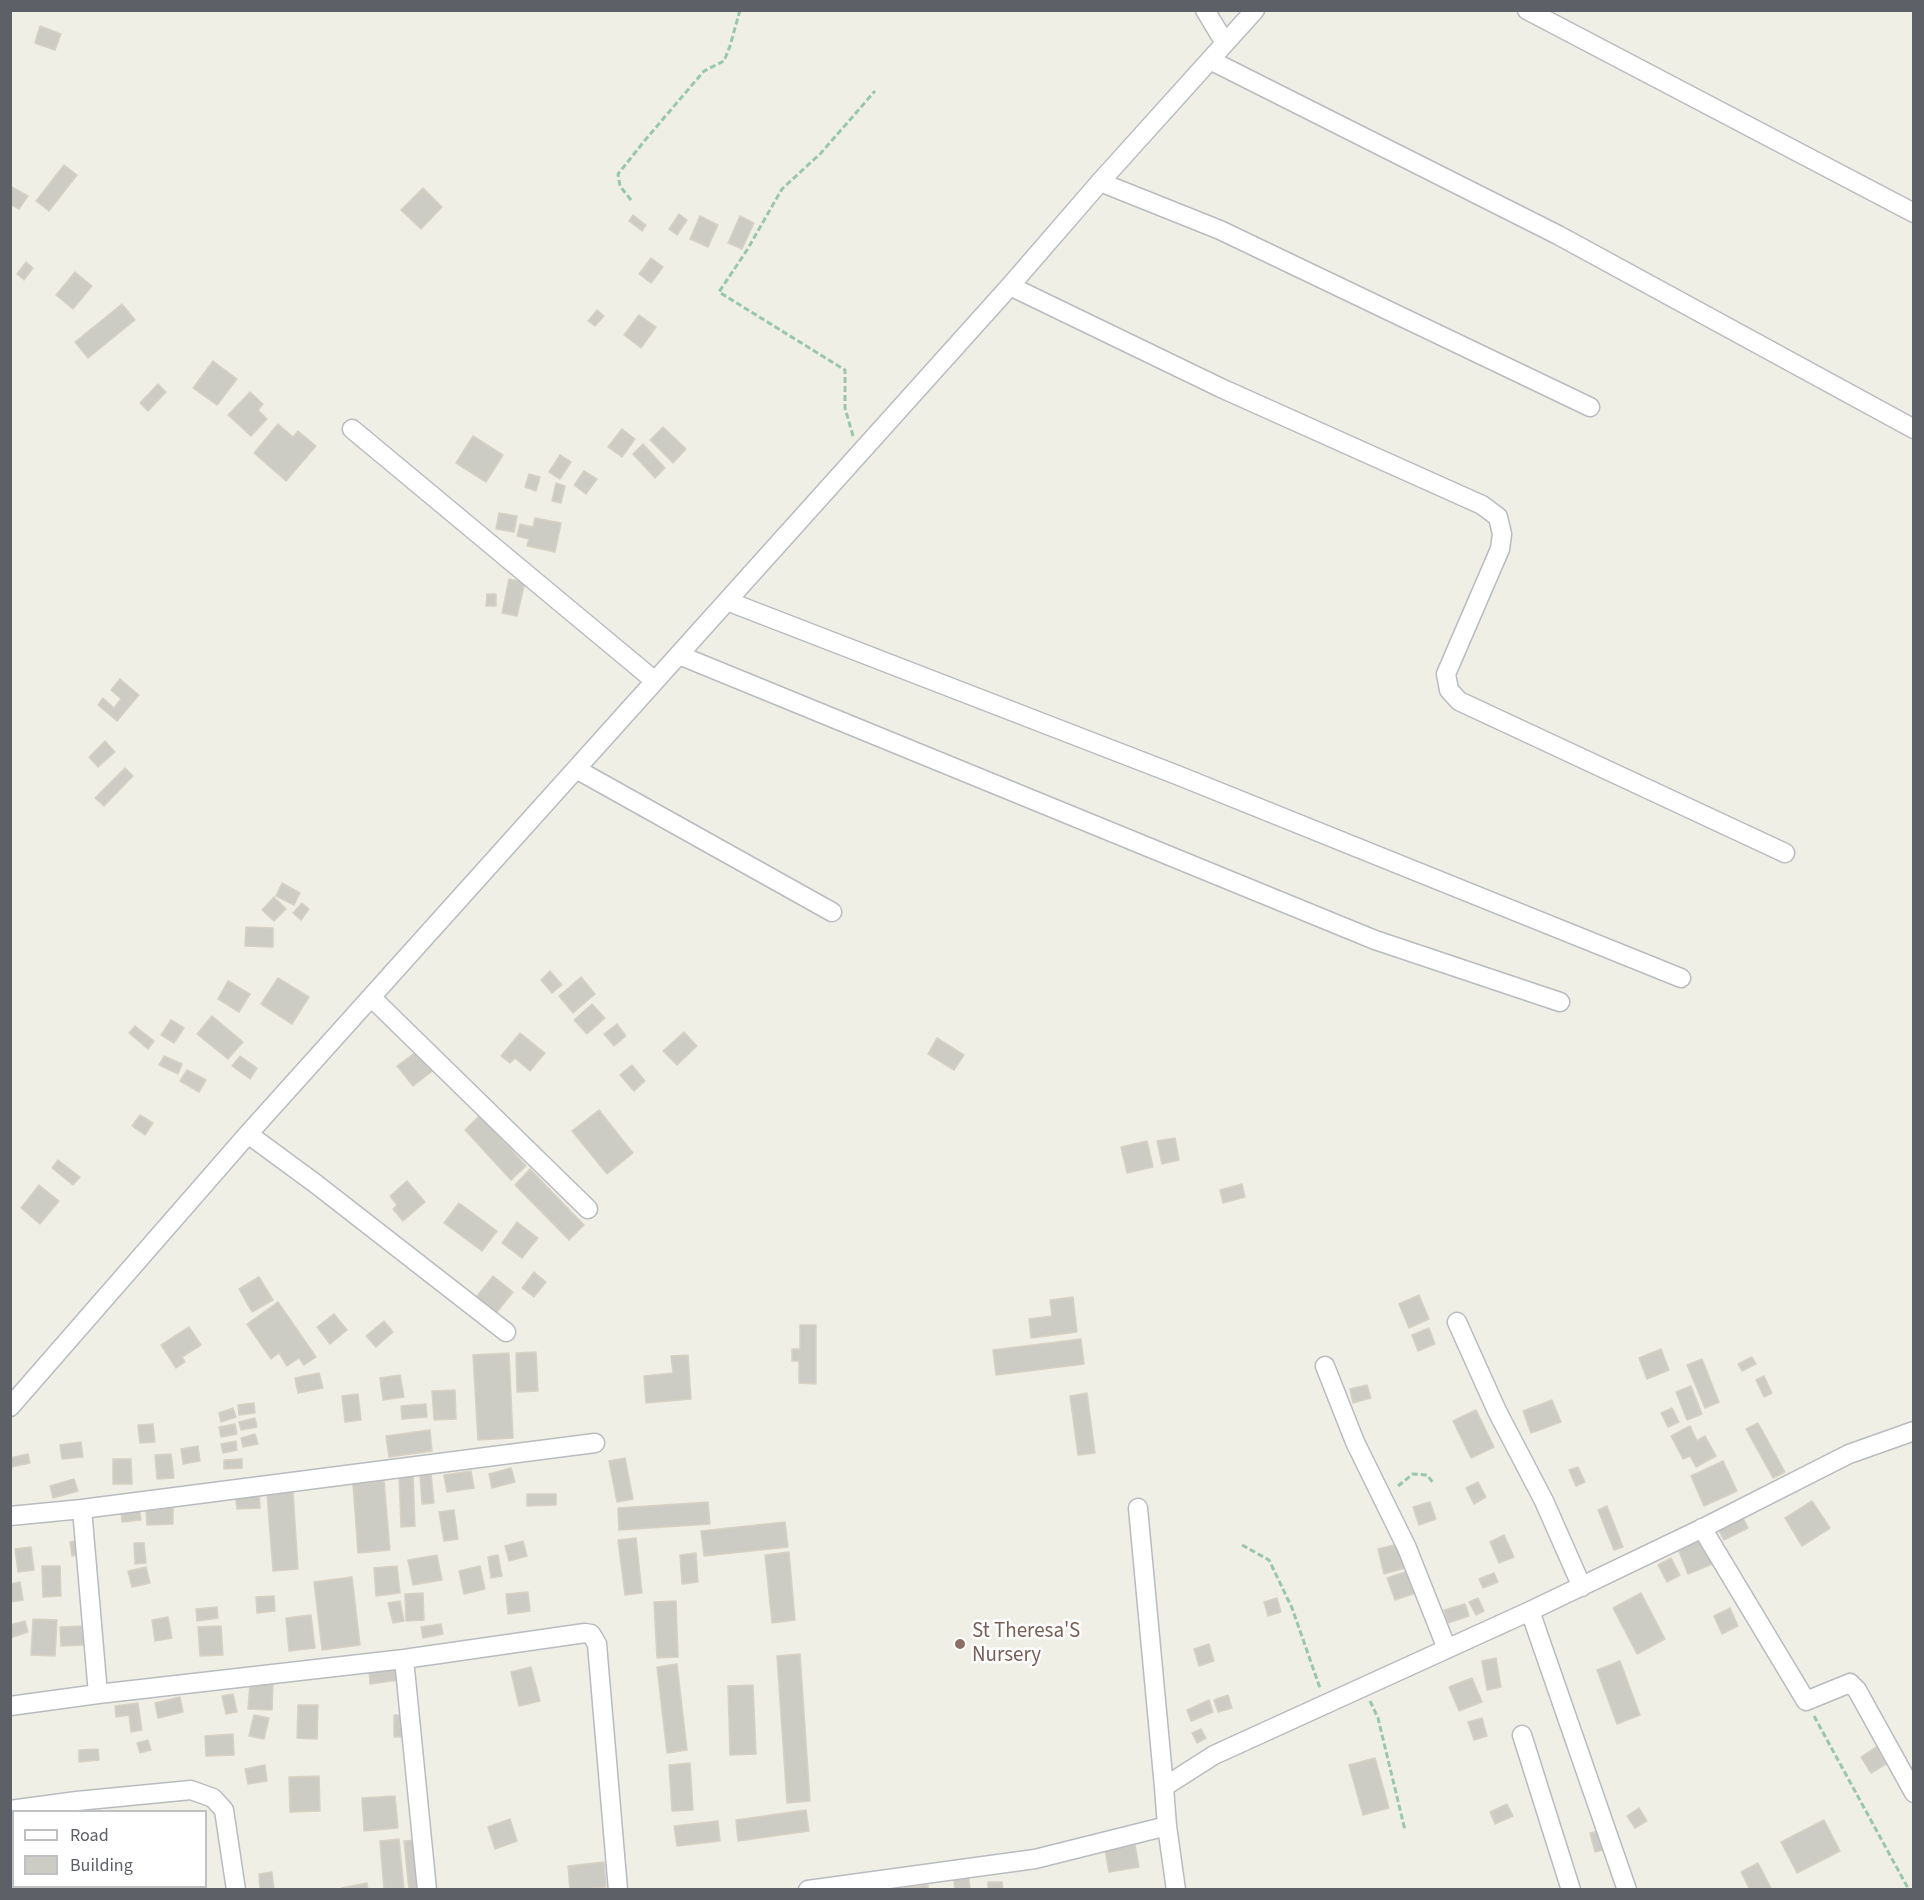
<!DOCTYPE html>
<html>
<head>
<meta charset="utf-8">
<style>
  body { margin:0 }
  #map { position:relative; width:1924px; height:1900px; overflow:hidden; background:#f0efe6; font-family:"Source Sans 3",sans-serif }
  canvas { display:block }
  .frame { position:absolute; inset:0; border:12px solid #5d6167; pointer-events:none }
  .legend { position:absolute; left:12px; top:1810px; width:195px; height:78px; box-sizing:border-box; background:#fff; border:2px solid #bec0c2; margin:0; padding:8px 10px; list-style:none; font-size:18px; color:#5d6167 }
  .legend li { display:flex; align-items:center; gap:12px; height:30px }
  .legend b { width:30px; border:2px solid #bec0c2 }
</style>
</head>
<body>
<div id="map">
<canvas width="1924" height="1900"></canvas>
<div class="frame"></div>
<ul class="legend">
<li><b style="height:8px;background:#fff"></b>Road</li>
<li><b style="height:16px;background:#cdccc4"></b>Building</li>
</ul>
</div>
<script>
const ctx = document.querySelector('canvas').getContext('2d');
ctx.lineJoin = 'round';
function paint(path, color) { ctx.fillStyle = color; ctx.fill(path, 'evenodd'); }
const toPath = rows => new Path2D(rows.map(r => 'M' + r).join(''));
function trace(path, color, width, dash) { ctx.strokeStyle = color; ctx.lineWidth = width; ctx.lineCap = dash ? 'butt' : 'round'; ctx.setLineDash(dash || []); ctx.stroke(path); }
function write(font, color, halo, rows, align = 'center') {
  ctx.font = font + ' "Source Sans 3",sans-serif'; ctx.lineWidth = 5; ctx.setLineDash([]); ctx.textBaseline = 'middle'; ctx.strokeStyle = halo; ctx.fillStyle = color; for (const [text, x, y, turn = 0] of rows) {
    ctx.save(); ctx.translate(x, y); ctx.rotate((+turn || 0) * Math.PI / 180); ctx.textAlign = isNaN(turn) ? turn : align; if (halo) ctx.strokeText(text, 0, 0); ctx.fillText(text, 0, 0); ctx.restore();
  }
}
const building = toPath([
  [40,26,61,34,55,50,35,43,40,26],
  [64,165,77,175,49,211,36,201,64,165],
  [10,186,28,196,19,209,10,204,10,186],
  [423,188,442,207,421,229,401,210,423,188],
  [679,214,687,220,677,235,669,229,679,214],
  [633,215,646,225,642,231,629,221,633,215],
  [700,216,718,225,708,247,690,239,700,216],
  [740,216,754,223,742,249,728,243,740,216],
  [651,258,663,267,651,283,639,274,651,258],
  [26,262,33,268,24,280,17,274,26,262],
  [75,272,92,286,73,309,56,295,75,272],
  [122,304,135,320,88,358,75,342,122,304],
  [597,310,604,316,595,326,588,321,597,310],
  [639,315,656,327,641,348,624,335,639,315],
  [213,361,237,379,217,405,193,388,213,361],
  [158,384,166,392,148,411,140,403,158,384],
  [250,392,263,404,258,410,267,419,251,436,228,415,250,392],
  [278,424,293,437,298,431,316,446,286,481,254,453,278,424],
  [663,427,686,449,673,463,650,440,663,427],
  [622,429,635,439,622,457,608,447,622,429],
  [473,436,503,455,486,482,456,463,473,436],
  [643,444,665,468,655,478,633,454,643,444],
  [560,455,571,462,560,479,549,472,560,455],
  [584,471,597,479,586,494,574,485,584,471],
  [529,474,540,477,536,491,525,487,529,474],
  [556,483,565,486,561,503,552,501,556,483],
  [499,513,517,516,514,532,496,529,499,513],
  [535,518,561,523,555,552,527,546,529,539,517,536,520,524,533,527,535,518],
  [509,579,525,582,517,616,502,613,509,579],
  [487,594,496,594,496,606,486,606,487,594],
  [120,679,139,695,117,721,98,705,103,698,114,708,121,699,111,690,120,679],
  [105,741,115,752,98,767,89,757,105,741],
  [125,768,133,776,104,806,95,798,125,768],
  [282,883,300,893,294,905,276,896,282,883],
  [274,897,286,909,274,921,262,910,274,897],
  [302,903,309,909,301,920,293,913,302,903],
  [246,927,273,928,273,947,245,946,246,927],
  [550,971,562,985,552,993,541,980,550,971],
  [581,977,595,994,573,1013,559,996,581,977],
  [278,978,309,997,292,1024,261,1004,278,978],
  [228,981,250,994,239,1012,218,999,228,981],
  [592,1004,605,1018,587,1034,574,1020,592,1004],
  [212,1016,243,1042,228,1059,197,1034,212,1016],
  [171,1020,184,1028,174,1043,161,1035,171,1020],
  [617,1024,626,1036,614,1046,604,1034,617,1024],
  [135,1026,154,1041,148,1049,129,1033,135,1026],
  [684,1032,697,1046,677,1065,663,1051,684,1032],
  [520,1033,545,1053,530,1071,515,1058,510,1063,501,1056,520,1033],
  [937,1038,964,1055,954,1070,928,1054,937,1038],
  [420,1049,435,1069,413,1086,397,1066,420,1049],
  [164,1056,182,1064,178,1074,159,1065,164,1056],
  [240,1056,257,1068,250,1079,232,1066,240,1056],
  [632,1065,645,1081,634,1091,620,1075,632,1065],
  [187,1070,206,1080,199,1092,180,1081,187,1070],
  [599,1110,633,1153,607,1174,572,1131,599,1110],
  [140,1115,153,1123,145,1135,132,1126,140,1115],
  [480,1115,526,1166,511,1180,465,1130,480,1115],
  [1175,1138,1179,1160,1162,1164,1157,1141,1175,1138],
  [1147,1141,1153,1167,1127,1173,1121,1147,1147,1141],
  [58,1160,80,1177,73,1185,52,1168,58,1160],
  [530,1169,584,1225,569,1240,515,1185,530,1169],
  [407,1181,425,1202,403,1221,393,1209,397,1205,390,1196,407,1181],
  [1242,1184,1245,1197,1223,1203,1220,1190,1242,1184],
  [39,1185,59,1201,40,1224,21,1208,39,1185],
  [459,1203,497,1231,482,1251,444,1223,459,1203],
  [517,1222,538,1238,522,1258,502,1243,517,1222],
  [534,1272,546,1282,534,1297,522,1288,534,1272],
  [493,1276,513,1292,496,1313,477,1296,493,1276],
  [259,1277,273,1300,252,1312,239,1289,259,1277],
  [1419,1295,1429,1319,1409,1328,1399,1304,1419,1295],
  [1073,1297,1077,1332,1031,1338,1029,1319,1052,1316,1050,1300,1073,1297],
  [278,1302,316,1357,304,1365,299,1358,287,1366,279,1353,271,1359,247,1324,278,1302],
  [334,1314,347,1330,330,1344,317,1327,334,1314],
  [384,1321,393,1332,376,1347,366,1336,384,1321],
  [800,1325,816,1325,816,1384,799,1383,799,1361,792,1361,792,1349,800,1349,800,1325],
  [189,1327,201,1345,182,1357,185,1362,176,1368,161,1345,189,1327],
  [1429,1328,1435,1344,1418,1351,1412,1335,1429,1328],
  [1081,1339,1084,1364,996,1375,993,1350,1081,1339],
  [1661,1349,1669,1370,1647,1379,1639,1358,1661,1349],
  [536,1352,538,1391,517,1392,516,1353,536,1352],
  [509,1353,513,1438,478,1440,473,1355,509,1353],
  [688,1355,691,1399,646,1403,644,1376,673,1373,671,1356,688,1355],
  [1752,1357,1756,1364,1742,1371,1738,1364,1752,1357],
  [1702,1359,1719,1402,1705,1408,1687,1365,1702,1359],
  [319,1373,323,1388,298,1393,295,1378,319,1373],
  [400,1375,404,1397,383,1400,380,1378,400,1375],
  [1764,1376,1772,1393,1764,1397,1756,1380,1764,1376],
  [1367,1385,1371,1398,1353,1403,1350,1389,1367,1385],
  [1691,1386,1702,1414,1687,1420,1676,1392,1691,1386],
  [455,1390,456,1419,434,1420,432,1391,455,1390],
  [1087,1393,1095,1453,1078,1455,1070,1396,1087,1393],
  [358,1394,361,1420,345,1422,342,1396,358,1394],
  [1552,1400,1561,1422,1531,1433,1523,1411,1552,1400],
  [254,1403,255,1413,239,1415,238,1405,254,1403],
  [426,1404,427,1417,402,1419,401,1406,426,1404],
  [233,1408,236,1417,221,1422,219,1413,233,1408],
  [1672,1408,1679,1422,1668,1427,1661,1413,1672,1408],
  [1476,1410,1494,1447,1471,1458,1453,1421,1476,1410],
  [255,1418,257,1427,241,1430,239,1422,255,1418],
  [1758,1423,1785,1472,1773,1478,1746,1429,1758,1423],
  [153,1424,155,1442,140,1443,138,1425,153,1424],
  [235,1424,237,1434,221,1437,219,1427,235,1424],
  [1690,1426,1697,1441,1705,1436,1716,1456,1696,1467,1690,1456,1683,1459,1671,1436,1690,1426],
  [430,1430,432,1451,389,1457,386,1436,430,1430],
  [255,1434,258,1444,243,1447,241,1438,255,1434],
  [236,1441,237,1450,223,1453,221,1444,236,1441],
  [81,1442,83,1457,62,1459,60,1445,81,1442],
  [198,1446,200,1461,183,1464,181,1449,198,1446],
  [28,1454,30,1463,11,1467,10,1458,28,1454],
  [171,1454,174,1478,157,1479,155,1455,171,1454],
  [625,1458,633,1499,617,1502,609,1461,625,1458],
  [113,1459,131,1459,132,1484,113,1484,113,1459],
  [242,1459,242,1468,224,1469,224,1460,242,1459],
  [1723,1461,1737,1491,1704,1506,1691,1476,1723,1461],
  [1578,1467,1585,1482,1576,1486,1569,1470,1578,1467],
  [511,1468,515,1482,492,1488,489,1474,511,1468],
  [471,1471,474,1488,447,1492,444,1475,471,1471],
  [399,1474,413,1474,415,1526,401,1527,399,1474],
  [431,1474,434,1503,422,1504,420,1475,431,1474],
  [74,1479,78,1491,53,1498,50,1486,74,1479],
  [384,1481,390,1550,358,1553,353,1484,384,1481],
  [1478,1482,1486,1497,1474,1504,1466,1488,1478,1482],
  [259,1491,260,1508,237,1509,235,1492,259,1491],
  [293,1492,298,1569,273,1571,267,1494,293,1492],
  [527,1494,556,1494,556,1505,527,1506,527,1494],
  [1812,1501,1830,1528,1802,1546,1785,1518,1812,1501],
  [708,1502,710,1524,619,1530,618,1508,708,1502],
  [1430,1502,1436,1519,1419,1525,1413,1507,1430,1502],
  [139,1506,141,1520,122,1522,121,1508,139,1506],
  [1607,1506,1623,1547,1614,1550,1598,1510,1607,1506],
  [173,1508,173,1524,147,1525,146,1509,173,1508],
  [454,1510,458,1539,444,1541,439,1512,454,1510],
  [1742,1516,1748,1528,1724,1540,1718,1529,1742,1516],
  [785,1522,788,1547,704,1556,701,1531,785,1522],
  [1504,1535,1514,1557,1499,1563,1490,1542,1504,1535],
  [636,1538,642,1593,625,1595,618,1540,636,1538],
  [1706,1538,1715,1563,1688,1574,1678,1549,1706,1538],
  [80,1540,82,1554,72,1556,70,1542,80,1540],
  [523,1541,527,1556,509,1561,505,1546,523,1541],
  [134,1543,144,1543,146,1563,135,1564,134,1543],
  [1399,1544,1405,1568,1384,1574,1378,1549,1399,1544],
  [31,1547,34,1570,18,1572,15,1549,31,1547],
  [789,1552,795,1620,772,1623,765,1555,789,1552],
  [696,1553,698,1582,682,1584,680,1555,696,1553],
  [437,1555,442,1580,413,1585,408,1560,437,1555],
  [498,1555,502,1576,491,1578,488,1557,498,1555],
  [1671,1558,1680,1575,1667,1582,1658,1565,1671,1558],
  [42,1566,60,1566,61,1596,43,1597,42,1566],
  [397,1566,400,1593,376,1596,374,1568,397,1566],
  [480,1566,485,1589,464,1594,459,1571,480,1566],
  [146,1567,150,1583,132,1587,128,1571,146,1567],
  [1408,1571,1416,1593,1395,1600,1387,1578,1408,1571],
  [1494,1573,1498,1582,1483,1588,1479,1579,1494,1573],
  [352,1577,360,1645,322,1650,314,1582,352,1577],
  [20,1582,23,1600,10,1602,10,1584,20,1582],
  [528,1592,530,1611,508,1614,506,1594,528,1592],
  [423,1593,424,1620,406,1621,405,1594,423,1593],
  [1641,1593,1665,1639,1637,1654,1613,1608,1641,1593],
  [274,1596,275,1611,257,1613,256,1597,274,1596],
  [1277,1598,1281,1612,1268,1616,1264,1602,1277,1598],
  [1478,1598,1484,1611,1476,1615,1469,1602,1478,1598],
  [400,1601,404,1621,393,1623,388,1603,400,1601],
  [676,1601,678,1657,657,1658,654,1602,676,1601],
  [1465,1604,1469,1616,1448,1623,1444,1610,1465,1604],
  [217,1607,218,1618,197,1621,196,1609,217,1607],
  [1730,1608,1738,1626,1722,1634,1714,1616,1730,1608],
  [311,1615,315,1648,289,1651,286,1618,311,1615],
  [168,1617,172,1638,155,1641,152,1620,168,1617],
  [33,1619,57,1620,55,1656,31,1655,33,1619],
  [25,1621,28,1632,10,1638,10,1625,25,1621],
  [441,1624,443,1634,423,1638,421,1627,441,1624],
  [86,1626,86,1645,61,1646,60,1627,86,1626],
  [221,1626,223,1655,200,1656,198,1627,221,1626],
  [1209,1644,1214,1661,1199,1666,1194,1649,1209,1644],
  [800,1654,810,1801,787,1803,777,1656,800,1654],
  [1496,1658,1501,1687,1487,1690,1482,1661,1496,1658],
  [1620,1661,1640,1715,1617,1724,1597,1670,1620,1661],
  [677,1664,687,1750,667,1753,657,1667,677,1664],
  [397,1667,399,1680,370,1684,369,1670,397,1667],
  [531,1667,540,1701,519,1706,511,1672,531,1667],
  [1472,1678,1482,1702,1459,1711,1449,1687,1472,1678],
  [250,1683,273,1684,272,1710,248,1709,250,1683],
  [753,1685,756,1754,730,1755,728,1686,753,1685],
  [233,1694,237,1712,226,1714,222,1696,233,1694],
  [1228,1695,1232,1708,1218,1712,1214,1700,1228,1695],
  [180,1697,183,1712,158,1718,155,1703,180,1697],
  [1209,1700,1213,1712,1191,1721,1187,1710,1209,1700],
  [138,1703,142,1730,131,1732,129,1715,116,1717,115,1706,138,1703],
  [298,1705,318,1705,317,1739,297,1738,298,1705],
  [254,1715,269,1718,264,1739,249,1736,254,1715],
  [394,1715,405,1715,405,1737,394,1737,394,1715],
  [1482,1718,1487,1736,1474,1740,1468,1722,1482,1718],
  [1201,1729,1206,1738,1197,1743,1192,1733,1201,1729],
  [233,1734,234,1755,206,1756,205,1736,233,1734],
  [148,1740,151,1750,140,1753,137,1743,148,1740],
  [1876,1747,1886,1764,1871,1773,1861,1757,1876,1747],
  [98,1749,99,1760,79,1762,79,1750,98,1749],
  [1375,1758,1389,1808,1363,1815,1349,1765,1375,1758],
  [690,1763,693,1810,672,1811,669,1765,690,1763],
  [265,1765,267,1781,248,1784,245,1769,265,1765],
  [319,1776,320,1811,290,1812,289,1777,319,1776],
  [395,1796,398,1828,364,1831,362,1798,395,1796],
  [1507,1804,1513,1816,1495,1824,1490,1812,1507,1804],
  [1639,1808,1647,1821,1635,1828,1627,1816,1639,1808],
  [806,1810,809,1831,738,1841,736,1820,806,1810],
  [510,1819,517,1841,495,1849,488,1827,510,1819],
  [1824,1820,1840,1851,1797,1873,1781,1842,1824,1820],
  [718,1821,720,1841,677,1846,674,1826,718,1821],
  [1598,1831,1603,1850,1595,1852,1590,1833,1598,1831],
  [399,1839,404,1890,384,1890,380,1841,399,1839],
  [418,1840,422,1890,409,1890,404,1841,418,1840],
  [1135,1845,1139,1867,1109,1872,1105,1850,1135,1845],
  [604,1862,606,1887,570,1890,568,1866,604,1862],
  [1758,1863,1772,1890,1750,1890,1741,1872,1758,1863],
  [968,1871,970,1888,955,1890,953,1873,968,1871],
  [272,1872,274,1890,260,1890,259,1874,272,1872],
  [988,1882,1002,1882,1003,1890,988,1890,988,1882],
  [367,1883,368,1890,342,1890,342,1888,367,1883],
  [928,1885,928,1890,904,1890,904,1888,928,1885],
  [26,1886,47,1886,47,1890,26,1890,26,1886]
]);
const path = toPath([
  [631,200,620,186,618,174,646,139,704,71,724,61,730,46,740,10],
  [853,436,845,408,845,370,719,292,747,250,782,189,821,153,875,91],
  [1398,1486,1413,1474,1427,1475,1434,1484],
  [1242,1545,1269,1560,1292,1608,1320,1688],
  [1370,1701,1378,1718,1405,1830],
  [1814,1716,1909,1890]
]);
const street = toPath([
  [1205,10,1225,43],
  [1527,10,1914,213],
  [1210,60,1558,235,1914,429],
  [1100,182,1220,230,1590,407],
  [1010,286,1221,388,1482,505,1498,517,1502,534,1500,549,1446,674,1449,690,1459,701,1785,853],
  [352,429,655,681],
  [727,601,1177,775,1681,978],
  [679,655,1375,940,1560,1002],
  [576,769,832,912],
  [371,997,588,1209],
  [248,1134,316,1184,506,1332],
  [1457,1322,1497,1411,1544,1501,1582,1587],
  [1325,1366,1355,1442,1407,1548,1447,1649],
  [10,1407,248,1134,1010,286,1100,182,1255,10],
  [1138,1508,1164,1787],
  [82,1509,98,1694],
  [10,1516,82,1509,595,1443],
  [1702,1528,1806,1701,1850,1683,1857,1690,1914,1793],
  [1530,1611,1627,1890],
  [404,1659,427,1890],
  [10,1706,98,1694,404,1659,585,1633,591,1634,597,1644,618,1890],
  [1522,1735,1571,1890],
  [10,1810,77,1801,191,1790,213,1798,224,1810,236,1890],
  [1167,1826,1164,1787,1214,1755,1530,1611,1705,1527,1849,1454,1914,1431],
  [808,1890,1035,1859,1167,1826,1176,1890]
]);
const markers = [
  [960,1644,6,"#8d6e63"]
];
const educationNames = [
  ["St Theresa'S",972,1632],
  ["Nursery",972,1656]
];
paint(building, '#cdccc4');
trace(building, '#d6d1c3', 1.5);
trace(street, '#b8bbc0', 21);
trace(path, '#98c8a9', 3, [6, 3]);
trace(street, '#fff', 18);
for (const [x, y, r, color] of markers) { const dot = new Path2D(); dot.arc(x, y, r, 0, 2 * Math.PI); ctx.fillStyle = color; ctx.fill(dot); trace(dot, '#fff', 2); }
write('21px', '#785e54', '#fff', educationNames, 'left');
</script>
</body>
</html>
